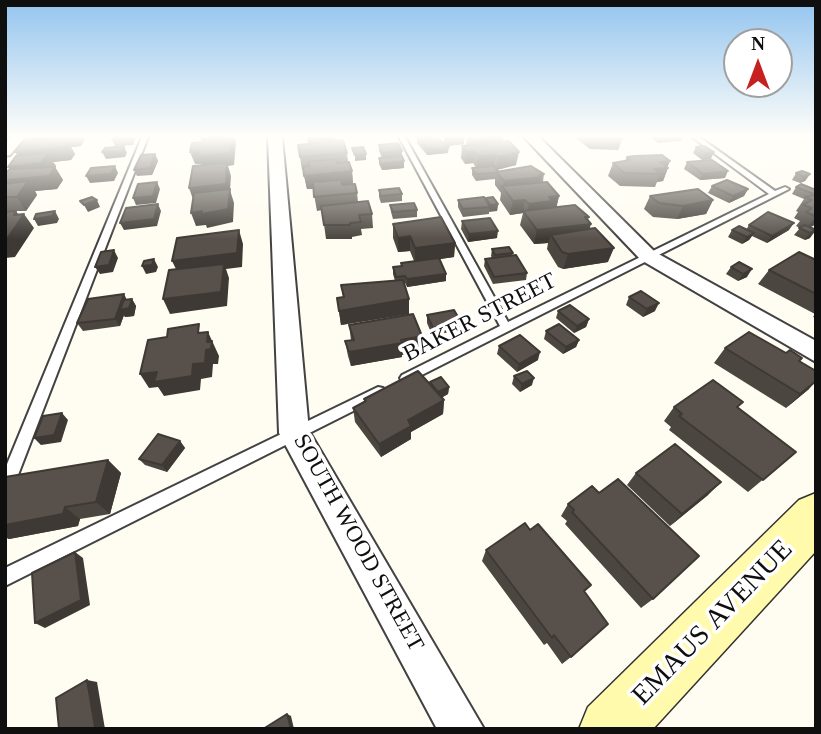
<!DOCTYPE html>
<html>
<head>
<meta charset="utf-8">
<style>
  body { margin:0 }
  #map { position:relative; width:821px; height:734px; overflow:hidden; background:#fffdf1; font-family:"Times New Roman",serif }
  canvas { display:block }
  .frame { position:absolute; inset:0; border:7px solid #0f0f0f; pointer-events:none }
  .north { position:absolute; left:723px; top:28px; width:70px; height:70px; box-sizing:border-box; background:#fff; border:2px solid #9f9f9f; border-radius:50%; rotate:0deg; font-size:19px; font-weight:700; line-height:28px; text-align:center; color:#0f0f0f }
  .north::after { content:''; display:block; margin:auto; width:24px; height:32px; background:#c7211f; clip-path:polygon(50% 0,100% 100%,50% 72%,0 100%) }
</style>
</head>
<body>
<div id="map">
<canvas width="821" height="734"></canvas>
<div class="frame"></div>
<div class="north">N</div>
</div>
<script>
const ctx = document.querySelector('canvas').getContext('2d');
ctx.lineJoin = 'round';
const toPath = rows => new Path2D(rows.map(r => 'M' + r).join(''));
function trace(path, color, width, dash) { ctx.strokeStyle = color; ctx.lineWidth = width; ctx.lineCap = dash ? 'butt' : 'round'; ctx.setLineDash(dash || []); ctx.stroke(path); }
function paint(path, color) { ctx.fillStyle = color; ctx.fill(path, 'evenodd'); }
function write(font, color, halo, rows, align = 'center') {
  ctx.font = font + ' "Times New Roman",serif'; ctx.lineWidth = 7; ctx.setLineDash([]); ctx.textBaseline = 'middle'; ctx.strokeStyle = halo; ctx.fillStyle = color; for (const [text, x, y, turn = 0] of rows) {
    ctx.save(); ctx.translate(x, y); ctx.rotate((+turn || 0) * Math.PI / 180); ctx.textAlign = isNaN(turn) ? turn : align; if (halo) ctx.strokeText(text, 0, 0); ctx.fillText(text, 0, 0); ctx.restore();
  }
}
const service = toPath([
  [142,137,148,137,13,488,10,493,5,495,5,469,142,137],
  [399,137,405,137,508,322,769,194,692,137,699,137,775,191,785,187,789,189,406,383,402,381,400,378,402,375,500,326,399,137],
  [378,387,383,388,384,392,383,396,5,586,5,568,378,387]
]);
const minor = toPath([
  [11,137,25,137,10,155,5,156,5,143,11,137],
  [268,137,282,137,309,431,484,729,437,729,279,433,268,137],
  [524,137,539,137,655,252,816,341,816,362,641,260,524,137]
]);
const secondary = toPath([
  [816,493,816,551,653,729,579,729,588,707,799,500,816,493]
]);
const wall = toPath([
  [28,137,86,137,81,146,71,147,75,154,71,160,53,162,56,166,55,167,63,180,57,189,35,191,37,195,26,211,5,211,5,173,10,170,28,141],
  [114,137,134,137,135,139,133,145,115,146,112,140],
  [307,137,335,137,335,141,347,153,348,162,352,171,353,184,357,193,358,202,372,214,373,228,361,229,362,235,352,237,352,239,326,239,322,210,317,211,313,189,307,189,303,170,302,170,298,145,308,144],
  [417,137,446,144,444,141,444,137,463,137,464,144,447,146,448,153,427,155,417,143],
  [467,137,500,137,516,165,497,170,498,171,544,174,543,182,559,196,556,207,589,217,588,220,590,229,608,262,563,269,558,267,547,249,548,243,534,244,520,225,523,213,510,215,500,200,501,193,495,185,495,179,476,181,472,175,472,168,476,168,473,163,465,164,461,158,462,146,466,145],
  [574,137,621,137,623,138,618,150,590,149],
  [650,137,683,137,681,141,658,143],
  [379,145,402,157,404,168,382,170,379,164,379,158,382,158,379,151],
  [704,146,711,159,702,160,693,153,696,147],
  [155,154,158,161,152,175,137,176,134,170],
  [627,157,670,161,667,167,668,168,663,181,657,182,655,187,620,186,608,176,613,163,625,161],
  [687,162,725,178,700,180,684,169],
  [796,173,810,174,805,181,800,183,792,180],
  [712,186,748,189,744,196,729,203,708,193],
  [796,187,816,190,816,224,809,228,810,238,805,240,794,235,800,228,796,226,800,221,794,218,798,212,796,211,804,199,792,194],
  [379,190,402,194,402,201,381,203,379,197],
  [650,196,713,200,706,214,677,219,653,217,644,209],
  [486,198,498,204,497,211,489,211,489,214,463,217,458,207,458,200,486,200],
  [390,205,417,210,417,217,393,219,391,212],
  [462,221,497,238,468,242,461,229],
  [393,224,455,243,454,257,439,259,446,281,407,287,405,283,404,283,409,314,341,325,337,298,343,297,341,285,395,281,393,274,393,267,402,266,401,263,414,261,410,251,398,252,393,238],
  [749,225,789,230,767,243,752,236,749,240,742,244,728,237,732,230,746,230],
  [492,249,513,253,512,256,527,273,526,280,493,284,484,266,485,259,492,258,491,256],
  [816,260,816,318,813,317,815,314,758,284,769,270],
  [731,267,747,277,738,281,726,274],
  [629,297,655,311,643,317,626,305],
  [127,299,132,299,136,306,134,316,125,317,124,315,120,326,83,331,77,323],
  [558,311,589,319,586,327,574,333,556,318],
  [427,315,460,330,432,335,427,323],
  [349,325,422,350,402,355,402,357,351,366,348,356,345,341,351,340],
  [546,331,579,340,576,347,563,354,544,339],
  [499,346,538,360,517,372,497,354],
  [725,348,800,361,809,389,786,408,714,363],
  [514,376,532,385,520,392,512,384],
  [430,383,449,387,448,394,442,397,444,400,443,414,411,432,411,439,381,457,355,422,353,408,365,402,364,399],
  [674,407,738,408,796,452,748,492,669,430,671,427,664,421],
  [180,441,185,448,167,472,145,465,139,459],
  [108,460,121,473,110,514,80,519,78,526,9,539,5,537,5,477],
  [636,473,708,495,670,526,627,485],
  [568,504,653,599,641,608,565,524,567,521,561,516],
  [530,530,591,585,584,592,571,657,562,664,547,643,544,645,482,561,486,550]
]);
const shadedWall = toPath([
  [42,137,86,137,81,146,71,147,75,154,71,160,53,162,56,166,49,176,55,167,63,180,57,189,35,191,37,195,26,211,17,197,5,192,5,180,16,179,8,167,23,164,15,152,34,150,27,138],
  [131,137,134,137,135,139,133,145,130,138],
  [200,137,235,137,236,142,234,165,228,166,231,176,230,190,234,203,233,222,207,228,206,225,196,226,191,213,194,202,189,188,203,168,201,164,195,164,190,152,202,143],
  [307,137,313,137,314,143,308,144],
  [313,137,335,137,336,146,315,148],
  [464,138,464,144,447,146,447,139],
  [503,138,501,150,474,151,473,163,465,164,466,152,472,151,473,141],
  [124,146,127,153,125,157,106,159,102,152],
  [449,147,448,153,427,155,427,149],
  [402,151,402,158,382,159,382,153],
  [519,152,516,165,496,170,498,157],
  [714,152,711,159,702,160,705,153],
  [155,154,158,161,152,175,150,168],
  [366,154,366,160,355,161,355,155],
  [496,155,494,167,477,169,478,156],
  [404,161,404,168,382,170,381,164],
  [670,161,667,168,668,168,663,181,657,182,660,174,653,174,660,162],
  [115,166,118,173,114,181,90,183,86,176],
  [352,171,353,184,307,189,304,176],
  [728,171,725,178,700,180,703,174],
  [810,174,805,181,800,183,804,177],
  [541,177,538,190,503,188,504,181],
  [157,182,160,189,156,203,136,205,133,198],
  [748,189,744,196,729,203,733,196],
  [559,196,556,210,526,216,529,204,549,197],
  [97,200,100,207,88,212,84,205],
  [525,200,523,213,510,215,513,201],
  [713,200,706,214,677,219,683,206],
  [158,204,161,211,157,226,124,230,120,223],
  [498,204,497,211,489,212,490,205],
  [16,211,21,218,24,214,34,228,15,257,5,258,5,242,14,215],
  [55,211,59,219,57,223,38,226,34,219],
  [816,216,816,224,805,230],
  [794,223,789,230,767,243,772,236],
  [591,224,587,238,551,235,548,243,534,244,537,230],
  [239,230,243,244,242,267,226,269,229,278,227,306,170,314,163,299,179,275,172,261],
  [816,230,810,238,805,240,810,233],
  [498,231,497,238,468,242,469,234],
  [754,233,749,240,742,244,747,237],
  [410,236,410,251,398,252,398,238],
  [455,243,454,257,415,263,415,248],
  [614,248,608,262,563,269,568,254],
  [114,250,118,258,113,272,100,274,95,267],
  [154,259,158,267,156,272,146,274,142,266],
  [752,269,747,277,738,281,743,274],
  [446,274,446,281,407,287,407,279],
  [124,294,128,302,132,299,136,306,134,316,125,317,124,315,120,326,115,319],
  [409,299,409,314,341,325,339,311],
  [659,303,655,311,643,317,647,309],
  [589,319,586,327,574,333,577,326],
  [461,322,460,330,432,335,433,328],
  [208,332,219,356,218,364,213,364,212,377,201,379,200,390,164,396,158,387,149,388,140,374,193,364,207,342],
  [422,336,422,350,402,355,402,357,351,366,349,352],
  [579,340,576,347,563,354,566,347],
  [540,352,538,360,517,372,519,364],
  [534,378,532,385,520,392,522,384],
  [816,381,809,389,786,408,800,394],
  [449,387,448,394,438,400,438,392],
  [444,400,443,414,411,432,411,439,381,457,379,444,408,420],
  [62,413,68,420,61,442,41,445,34,438],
  [180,441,185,448,167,472,162,465],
  [108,460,121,473,110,514,96,502],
  [721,482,708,495,670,526,682,514],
  [65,507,80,519,78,526,9,539,5,537,5,525],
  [75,552,83,558,90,605,45,628,35,623],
  [87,680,97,682,105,729,93,729],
  [287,714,291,716,294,729,291,729]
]);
const building = toPath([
  [114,137,131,137,130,138,112,140,114,137],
  [205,137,232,137,230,153,198,156,199,151,190,152,192,143,203,142,205,137],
  [417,137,436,137,449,147,427,149,417,137],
  [445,137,463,137,464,138,447,139,445,137],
  [470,137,500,137,503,138,473,141,470,137],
  [64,138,61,142,68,142,64,147,15,152,24,141,64,138],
  [343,140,347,153,300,157,298,145,343,140],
  [509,141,519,152,498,157,496,155,478,156,474,151,466,152,462,146,509,141],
  [398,143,402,151,382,153,379,145,398,143],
  [124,146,122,151,102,152,105,148,124,146],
  [704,146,714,152,705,153,696,147,704,146],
  [363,147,366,154,355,155,352,148,363,147],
  [48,153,41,163,8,167,16,156,48,153],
  [155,154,150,168,134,170,141,155,155,154],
  [662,155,670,161,660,162,668,168,654,169,660,174,624,173,613,163,630,160,627,157,635,156,662,155],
  [402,156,404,161,381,164,379,158,402,156],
  [336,159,337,163,349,162,352,171,304,176,303,167,309,166,309,162,336,159],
  [712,160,728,171,703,174,687,162,712,160],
  [227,163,226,184,189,188,193,166,227,163],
  [115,166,111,174,86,176,91,168,115,166],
  [494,166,498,171,496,172,497,173,476,174,472,168,494,166],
  [531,166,544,174,539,175,541,177,504,181,496,172,531,166],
  [55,167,49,176,5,180,5,173,10,169,55,167],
  [802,171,810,174,804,177,796,173,802,171],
  [341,180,342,185,355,184,357,193,314,197,313,182,341,180],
  [727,180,748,189,733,196,712,186,727,180],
  [28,181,17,197,5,197,5,184,28,181],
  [157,182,153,196,133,198,138,184,157,182],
  [547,182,559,196,549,197,552,201,529,204,525,200,513,201,502,186,547,182],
  [801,184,816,190,816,195,796,187,801,184],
  [399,188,402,194,381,196,379,190,399,188],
  [230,189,228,209,202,214,202,211,191,213,194,193,230,189],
  [698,189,713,200,683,206,659,203,650,196,698,189],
  [816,195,816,216,815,216,806,212,812,208,803,205,812,200,805,197,816,195],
  [92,197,97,200,84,205,80,201,92,197],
  [484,197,490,207,463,209,458,200,484,197],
  [493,197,498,204,490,205,486,198,493,197],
  [368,201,372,214,359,215,361,222,350,223,350,225,324,225,321,206,368,201],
  [414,203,417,210,393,212,390,205,414,203],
  [158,204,154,219,120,223,126,208,158,204],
  [575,205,589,217,585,217,591,224,537,230,523,211,575,205],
  [16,211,14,215,24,214,5,242,5,212,16,211],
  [55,211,52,216,34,219,36,214,55,211],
  [768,212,794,223,772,236,749,225,768,212],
  [441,217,455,243,415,248,410,236,398,238,393,224,441,217],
  [490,218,498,231,469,234,462,221,490,218],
  [805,225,816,230,810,233,799,228,805,225],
  [739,226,754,233,747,237,732,230,739,226],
  [595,228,614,248,568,254,562,252,551,235,595,228],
  [239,230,237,253,172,261,177,238,239,230],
  [509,247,513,253,495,255,492,249,509,247],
  [114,250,109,265,95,267,101,252,114,250],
  [799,252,816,260,816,294,769,270,799,252],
  [516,255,527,273,494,277,485,259,516,255],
  [439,258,446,274,407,279,405,276,396,277,393,267,402,266,401,263,439,258],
  [154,259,152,265,142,266,144,261,154,259],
  [739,262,752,269,743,274,731,267,739,262],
  [224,264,221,292,163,299,169,270,224,264],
  [403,280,409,299,339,311,337,298,344,297,341,285,403,280],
  [641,291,659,303,647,309,629,297,641,291],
  [124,294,115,319,77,323,88,299,124,294],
  [132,299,129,308,120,310,124,300,132,299],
  [570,305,589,319,577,326,558,311,570,305],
  [454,310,461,322,433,328,427,315,454,310],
  [413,314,422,336,401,340,402,343,349,352,345,341,354,340,349,325,413,314],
  [199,324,198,333,208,332,207,342,212,341,211,349,206,350,205,363,193,364,192,376,154,382,157,372,140,374,148,340,167,337,168,329,199,324],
  [559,324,579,340,566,347,546,331,559,324],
  [749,332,786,353,790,350,802,358,799,361,816,371,816,381,800,394,725,348,749,332],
  [520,335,540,352,519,364,499,346,520,335],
  [418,371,444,400,408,420,411,426,379,444,353,408,366,401,364,399,418,371],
  [527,371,534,378,522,384,514,376,527,371],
  [441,377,449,387,438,392,430,382,441,377],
  [713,380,743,402,737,407,796,452,763,480,679,416,682,414,674,407,713,380],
  [62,413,54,435,34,438,43,416,62,413],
  [158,434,180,441,162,465,139,459,158,434],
  [675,444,721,482,682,514,636,473,675,444],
  [108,460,96,502,65,507,63,514,5,525,5,477,108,460],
  [618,479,699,556,653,599,572,512,574,510,568,504,592,486,599,493,618,479],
  [525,523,530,530,538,524,591,585,584,591,608,624,571,657,554,635,552,638,486,550,525,523],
  [75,552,81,600,35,623,32,573,75,552],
  [87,680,95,727,93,729,59,729,56,698,87,680],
  [287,714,291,729,263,729,287,714]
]);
const streetNames = [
  ["BAKER STREET",480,318,-27],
  ["SOUTH WOOD STREET",358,543,61]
];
const nearStreetnames = [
  ["EMAUS AVENUE",713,623,-46]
];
trace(service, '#424242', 4);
trace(minor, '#424242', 4);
trace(secondary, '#313131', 3);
paint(service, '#fff');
paint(minor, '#fff');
paint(secondary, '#fffaac');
paint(wall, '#4c4640');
paint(shadedWall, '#3e3934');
paint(building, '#58514b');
trace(building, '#3e3934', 2);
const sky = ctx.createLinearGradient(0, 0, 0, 239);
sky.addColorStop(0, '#93c4ef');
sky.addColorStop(0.57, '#fffef9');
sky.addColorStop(1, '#fffef900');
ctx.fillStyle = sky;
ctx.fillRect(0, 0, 821, 239);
write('23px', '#0f0f0f', '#fff', streetNames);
write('28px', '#0f0f0f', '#fff', nearStreetnames);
</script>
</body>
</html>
